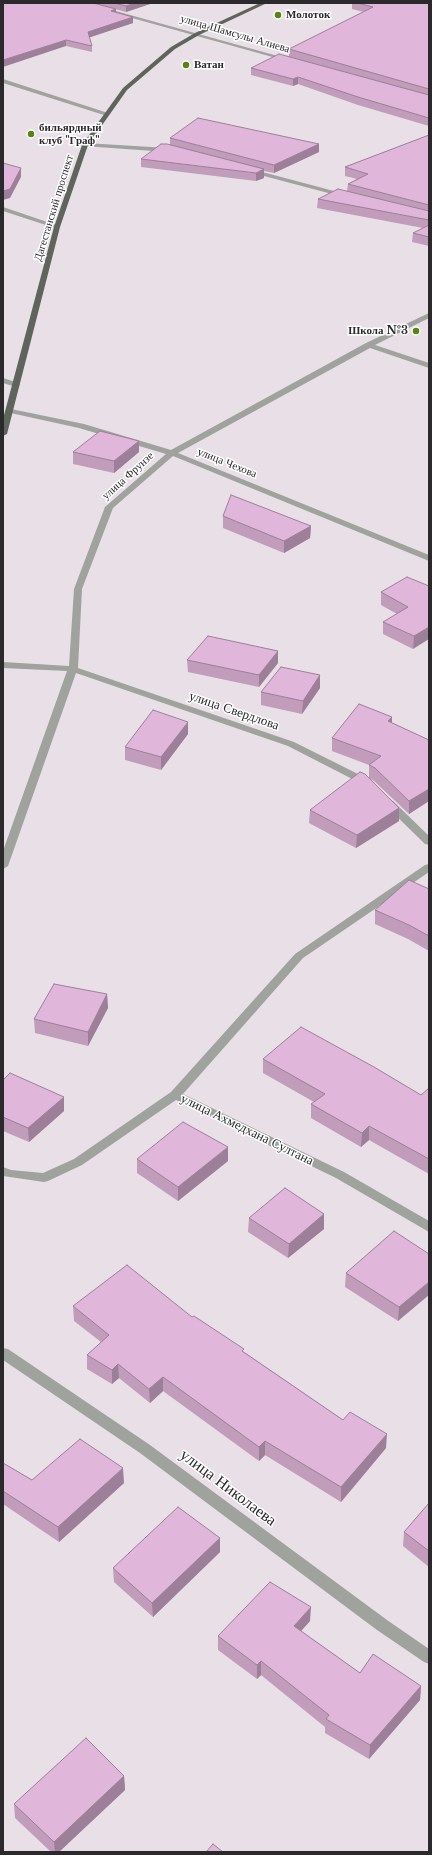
<!DOCTYPE html>
<html>
<head>
<meta charset="utf-8">
<style>
  body { margin:0 }
  #map { position:relative; width:432px; height:1855px; overflow:hidden; background:#e8dfe7; font-family:"Libre Baskerville",serif }
  canvas { display:block }
  .frame { position:absolute; inset:0; border:4px solid #2c292c; pointer-events:none }
</style>
</head>
<body>
<div id="map">
<canvas width="432" height="1855"></canvas>
<div class="frame"></div>
</div>
<script>
const ctx = document.querySelector('canvas').getContext('2d');
ctx.lineJoin = 'round';
const toPath = rows => new Path2D(rows.map(r => 'M' + r).join(''));
function paint(path, color) { ctx.fillStyle = color; ctx.fill(path, 'evenodd'); }
function trace(path, color, width, dash) { ctx.strokeStyle = color; ctx.lineWidth = width; ctx.lineCap = dash ? 'butt' : 'round'; ctx.setLineDash(dash || []); ctx.stroke(path); }
function write(font, color, halo, rows, align = 'center') {
  ctx.font = font + ' "Libre Baskerville",serif'; ctx.lineWidth = 3; ctx.setLineDash([]); ctx.textBaseline = 'middle'; ctx.strokeStyle = halo; ctx.fillStyle = color; for (const [text, x, y, turn = 0] of rows) {
    ctx.save(); ctx.translate(x, y); ctx.rotate((+turn || 0) * Math.PI / 180); ctx.textAlign = isNaN(turn) ? turn : align; if (halo) ctx.strokeText(text, 0, 0); ctx.fillText(text, 0, 0); ctx.restore();
  }
}
const minor = toPath([
  [78,3,87,3,292,60,287,61,78,3],
  [3,79,108,113,109,114,104,115,3,83,3,79],
  [85,143,168,148,171,150,168,152,83,146,82,145,85,143],
  [251,169,349,195,350,196,347,198,249,172,249,170,251,169],
  [3,207,59,226,60,227,55,228,3,211,3,207],
  [429,313,429,318,375,345,429,363,429,368,370,348,178,453,429,555,429,561,173,456,113,508,82,589,78,668,294,742,370,780,371,782,370,784,362,784,288,746,76,673,8,866,3,869,3,851,67,671,3,668,3,662,69,666,74,589,105,507,166,454,79,428,6,412,6,408,84,424,171,450,366,343,429,313],
  [3,378,19,383,20,385,16,387,3,383,3,378],
  [389,800,393,801,429,836,429,845,425,844,385,805,384,803,385,801,389,800],
  [429,864,429,872,303,958,183,1094,344,1172,429,1221,429,1232,336,1178,176,1100,82,1165,48,1181,44,1182,3,1176,3,1167,11,1170,43,1173,74,1159,171,1092,295,954,425,865,429,864],
  [3,1348,8,1349,150,1445,387,1620,429,1649,429,1664,424,1662,377,1630,140,1453,3,1360,3,1348]
]);
const trunk = toPath([
  [260,3,267,3,199,35,175,49,127,90,88,145,60,227,7,434,3,436,3,419,54,227,82,145,123,88,171,47,195,33,260,3]
]);
const wall = toPath([
  [3,3,153,3,126,12,96,4,116,13,133,23,89,37,92,46,92,52,66,46],
  [352,3,429,3,429,126,358,105,298,84,293,86,251,75,251,68,289,56,289,49,364,12,352,9],
  [429,135,429,246,412,242,413,233,423,228,317,208,318,199,347,191,348,184,357,179,345,176,345,167],
  [170,138,319,144,319,152,274,173,264,171,264,178,256,181,141,167,141,159,170,145],
  [139,441,139,452,114,473,73,464,73,452],
  [223,516,311,526,310,538,284,553,223,528],
  [429,586,413,649,383,634,383,622,397,614,381,605,381,592],
  [187,660,278,663,259,687,188,672],
  [320,675,320,688,302,714,261,705,261,692],
  [392,723,429,740,429,801,409,814,374,781,369,778,399,821,356,848,309,823,310,810,369,778,369,765,332,751,332,738],
  [188,734,161,770,125,760,125,747],
  [429,889,429,951,408,939,375,924,375,910],
  [107,994,108,1008,88,1046,35,1033,34,1019],
  [263,1059,421,1095,429,1088,429,1174,369,1140,361,1147,311,1118,311,1104,314,1102,263,1073],
  [3,1080,64,1111,29,1142,3,1131],
  [137,1159,228,1161,178,1201,137,1173],
  [324,1214,324,1229,288,1258,248,1232,249,1218],
  [429,1254,398,1321,345,1287,346,1273],
  [73,1306,192,1317,244,1352,343,1420,386,1448,341,1502,265,1455,259,1461,163,1391,150,1403,119,1378,112,1384,87,1369,87,1355,101,1342,74,1321],
  [3,1463,32,1480,124,1483,59,1542,3,1504],
  [429,1503,429,1567,403,1546,404,1532],
  [220,1538,220,1552,153,1617,114,1582,113,1568],
  [310,1621,301,1631,360,1673,421,1686,420,1700,369,1759,325,1733,325,1727,261,1675,257,1679,218,1650,218,1636],
  [124,1776,125,1790,59,1852,51,1852,15,1818,14,1804]
]);
const shadedWall = toPath([
  [135,3,153,3,126,12,126,6],
  [116,9,116,15,111,11],
  [133,17,133,23,88,38,88,32],
  [66,40,66,46,3,67,3,60],
  [298,77,298,84,293,86,293,79],
  [319,144,319,152,274,173,274,165],
  [21,168,21,177,10,198,3,200,3,191],
  [264,169,264,178,256,181,256,173],
  [139,441,139,452,114,473,114,461],
  [311,526,310,538,284,553,284,541],
  [429,627,429,639,413,649,414,636],
  [278,651,278,663,259,687,259,675],
  [320,675,320,688,302,714,303,701],
  [392,717,392,730,388,721],
  [188,722,188,734,161,770,161,757],
  [429,789,429,801,409,814,409,801],
  [399,808,399,821,356,848,357,835],
  [107,994,108,1008,88,1046,88,1032],
  [64,1097,64,1111,29,1142,28,1128],
  [369,1126,369,1140,361,1147,362,1133],
  [228,1147,228,1161,178,1201,178,1187],
  [324,1214,324,1229,288,1258,289,1244],
  [429,1282,429,1295,398,1321,399,1307],
  [118,1364,119,1378,112,1384,112,1370],
  [163,1377,163,1391,150,1403,149,1389],
  [387,1434,386,1448,341,1502,341,1487],
  [265,1441,265,1455,259,1461,259,1447],
  [123,1468,124,1483,59,1542,58,1527],
  [220,1538,220,1552,153,1617,152,1603],
  [311,1607,310,1621,293,1640,294,1626],
  [261,1661,261,1675,257,1679,257,1665],
  [421,1686,420,1700,369,1759,370,1745],
  [124,1776,125,1790,59,1852,55,1852,54,1842]
]);
const building = toPath([
  [3,3,93,3,116,9,111,11,133,17,88,32,92,46,66,40,3,60,3,3],
  [114,3,135,3,126,6,114,3],
  [357,3,429,3,429,89,289,49,373,7,357,3],
  [279,54,429,95,429,118,358,97,298,77,293,79,251,68,279,54],
  [198,118,319,144,274,165,170,138,198,118],
  [429,135,429,205,348,184,368,174,345,167,429,135],
  [161,144,167,144,264,169,256,173,141,159,161,144],
  [3,163,21,168,10,189,3,191,3,163],
  [338,189,429,211,429,220,318,199,338,189],
  [429,225,429,237,413,233,429,225],
  [100,431,139,441,114,461,73,452,100,431],
  [231,495,311,526,284,541,223,516,231,495],
  [407,577,429,586,429,627,414,636,383,622,408,607,381,592,407,577],
  [208,636,278,651,259,675,187,660,208,636],
  [281,667,320,675,303,701,261,692,281,667],
  [359,704,392,717,388,721,429,740,429,789,409,801,375,768,369,765,381,756,332,738,359,704],
  [153,710,188,722,161,757,125,747,153,710],
  [360,772,365,774,399,808,357,835,310,810,360,772],
  [409,880,429,889,429,936,409,925,375,910,409,880],
  [54,984,107,994,88,1032,34,1019,54,984],
  [301,1027,374,1067,421,1095,429,1088,429,1159,369,1126,362,1133,311,1104,325,1094,263,1059,301,1027],
  [10,1073,64,1097,28,1128,3,1117,3,1080,10,1073],
  [183,1122,228,1147,178,1187,137,1159,183,1122],
  [285,1188,324,1214,289,1244,249,1218,285,1188],
  [394,1231,429,1254,429,1282,399,1307,346,1273,394,1231],
  [127,1265,192,1317,194,1316,244,1349,242,1351,343,1420,350,1412,387,1434,341,1487,265,1441,259,1447,163,1377,149,1389,118,1364,112,1370,87,1355,109,1335,73,1306,127,1265],
  [80,1439,123,1468,58,1527,3,1491,3,1463,32,1480,80,1439],
  [429,1503,429,1551,404,1532,429,1503],
  [178,1507,220,1538,152,1603,113,1568,178,1507],
  [270,1582,311,1607,294,1626,360,1673,373,1654,421,1686,370,1745,326,1719,329,1715,261,1661,257,1665,218,1636,270,1582],
  [86,1738,124,1776,54,1842,14,1804,86,1738],
  [213,1844,223,1852,206,1852,213,1844]
]);
const markers = [
  [278,15,4,"#578513"],
  [186,65,4,"#578513"],
  [31,134,4,"#578513"],
  [416,331,4,"#578513"]
];
const farPoinames = [
  ["Молоток",286,15],
  ["Ватан",194,65],
  ["бильярдный",39,128],
  ["клуб \"Граф\"",39,141],
  ["Школа №3",408,331,"right"]
];
const farStreetnames = [
  ["улица Шамсулы Алиева",235,34,16],
  ["Дагестанский проспект",54,208,-73],
  ["улица Чехова",227,463,22],
  ["улица Фрунзе",128,476,-42]
];
const streetNames = [
  ["улица Свердлова",234,711,19],
  ["улица Ахмедхана Султана",247,1130,26]
];
const nearStreetnames = [
  ["улица Николаева",228,1488,37]
];
paint(minor, '#a0a29e');
paint(trunk, '#5f645c');
paint(wall, '#c19dbb');
paint(shadedWall, '#9d7f99');
paint(building, '#e0b6da');
trace(building, '#9d7f99', 1);
for (const [x, y, r, color] of markers) { const dot = new Path2D(); dot.arc(x, y, r, 0, 2 * Math.PI); ctx.fillStyle = color; ctx.fill(dot); trace(dot, '#fff', 1.5); }
write('bold 11px', '#2c292c', '#fff', farPoinames, 'left');
write('11px', '#2c292c', '#fff', farStreetnames);
write('13px', '#2c292c', '#fff', streetNames);
write('16px', '#2c292c', '#fff', nearStreetnames);
</script>
</body>
</html>
